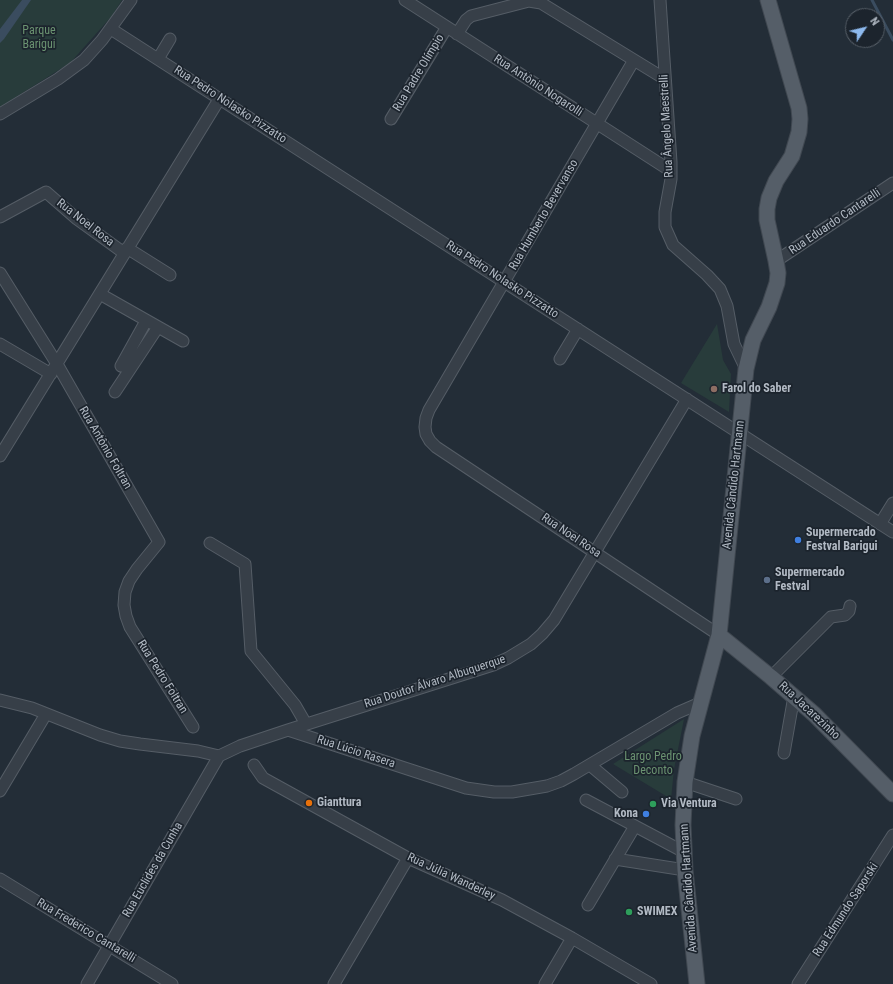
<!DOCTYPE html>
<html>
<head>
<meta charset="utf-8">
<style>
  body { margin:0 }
  #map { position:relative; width:893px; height:984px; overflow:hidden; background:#232d37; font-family:"Roboto Condensed",sans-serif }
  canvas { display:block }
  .north { position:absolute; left:845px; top:8px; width:40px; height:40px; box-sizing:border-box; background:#1c242d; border:1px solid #586069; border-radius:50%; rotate:55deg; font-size:11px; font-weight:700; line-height:16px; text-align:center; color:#b2bac4 }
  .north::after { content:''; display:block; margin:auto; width:14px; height:18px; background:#8db9ee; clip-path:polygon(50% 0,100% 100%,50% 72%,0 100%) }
</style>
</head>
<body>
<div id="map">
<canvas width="893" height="984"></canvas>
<div class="north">N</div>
</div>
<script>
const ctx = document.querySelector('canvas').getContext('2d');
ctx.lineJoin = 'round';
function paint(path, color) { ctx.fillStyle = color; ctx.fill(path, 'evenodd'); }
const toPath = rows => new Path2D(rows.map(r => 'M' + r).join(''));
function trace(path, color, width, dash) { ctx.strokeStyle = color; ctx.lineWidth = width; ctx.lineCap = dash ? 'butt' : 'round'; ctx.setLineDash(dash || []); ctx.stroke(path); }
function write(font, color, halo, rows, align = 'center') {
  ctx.font = font + ' "Roboto Condensed",sans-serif'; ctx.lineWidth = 3.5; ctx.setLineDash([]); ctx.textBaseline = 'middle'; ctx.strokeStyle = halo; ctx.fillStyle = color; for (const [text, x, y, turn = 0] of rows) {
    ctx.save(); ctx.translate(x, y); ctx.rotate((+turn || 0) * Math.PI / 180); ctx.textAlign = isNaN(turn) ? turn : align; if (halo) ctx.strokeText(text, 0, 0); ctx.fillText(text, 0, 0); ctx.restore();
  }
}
const green = toPath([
  [0,0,122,0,111,17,70,63,0,107],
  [717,324,723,360,731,374,729,412,681,383],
  [684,719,674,769,671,799,613,764]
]);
const water = toPath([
  [22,0,31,0,4,39,0,43,0,29]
]);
const stream = toPath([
  [872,0,893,40]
]);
const minor = toPath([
  [405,0,671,171],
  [660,0,671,162,671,179,665,212,665,227,673,245,707,275,720,289,727,306,734,344,746,369],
  [111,29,893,532],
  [457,34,466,20,471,16,529,1,541,3,665,79],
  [158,59,170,39],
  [634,60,429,410,426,418,425,427,426,434,430,441,436,447,719,635],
  [0,114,58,79,84,60,102,40,131,0],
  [391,119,447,27],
  [0,217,46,192,77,219,124,253],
  [127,248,170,275],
  [776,261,893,183],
  [0,273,57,364,159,542,137,569,129,581,125,592,124,605,126,616,130,627,193,727],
  [100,294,183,341],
  [0,344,51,374],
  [560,359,578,329],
  [121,366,146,321],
  [115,392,158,327],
  [0,456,220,98],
  [880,524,893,503],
  [210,543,245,564,251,651,295,705,306,724],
  [771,677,831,617,845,615,849,611,850,606],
  [0,700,32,708,100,735,120,741,140,744,198,751,219,756,240,746,288,730,493,665,508,658,531,644,542,634,554,620,687,399],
  [288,730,466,788,494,792,512,792,547,786,561,781,574,774,677,713,700,703],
  [784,753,794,696],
  [254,765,263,778,408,858,502,900,572,938,651,984],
  [590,765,622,792],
  [685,782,736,799],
  [0,791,46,714],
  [586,800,684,852],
  [615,859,685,870],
  [0,879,172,984],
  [588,905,635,826],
  [87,984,219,756],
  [334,984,408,858],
  [545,984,572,938],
  [798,984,893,835]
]);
const major = toPath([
  [719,635,771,677,814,714,893,794],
  [697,984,685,870,683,825,685,782,692,736,719,635,746,369,753,340,769,307,777,283,778,273,776,261,767,220,767,209,769,198,776,181,792,156,799,132,800,119,799,108,768,0]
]);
const markers = [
  [714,389,4,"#8d6e63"],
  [798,540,4,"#3f7fe0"],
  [767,580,4,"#5c6f8a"],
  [309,803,4,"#e8710a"],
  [653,804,4,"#2e9e5b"],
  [646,814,4,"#3f7fe0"],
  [629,912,4,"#2e9e5b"]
];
const parkNames = [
  ["Parque",39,31],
  ["Barigui",39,45],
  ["Largo Pedro",653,757],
  ["Deconto",653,771]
];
const streetNames = [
  ["Rua Padre Olímpio",419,73,-59],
  ["Rua Antônio Nogarolli",538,86,33],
  ["Rua Pedro Nolasko Pizzatto",230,105,33],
  ["Rua Ângelo Maestrelli",667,126,-93],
  ["Rua Humberto Bevervanso",544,215,-60],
  ["Rua Eduardo Cantarelli",835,222,-34],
  ["Rua Noel Rosa",85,223,38],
  ["Rua Pedro Nolasko Pizzatto",502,280,33],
  ["Rua Antônio Foltran",105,448,60],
  ["Avenida Cândido Hartmann",734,485,-84],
  ["Rua Noel Rosa",571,536,34],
  ["Rua Pedro Foltran",162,677,58],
  ["Rua Doutor Álvaro Albuquerque",435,682,-18],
  ["Rua Jacarezinho",809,711,43],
  ["Rua Lúcio Rasera",356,752,18],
  ["Rua Euclides da Cunha",153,870,-60],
  ["Rua Júlia Wanderley",451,877,25],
  ["Avenida Cândido Hartmann",689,888,-94],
  ["Rua Edmundo Saporski",846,910,-57],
  ["Rua Frederico Cantarelli",86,931,31]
];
const poiNames = [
  ["Farol do Saber",722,389],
  ["Supermercado",806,533],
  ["Festval Barigui",806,547],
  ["Supermercado",775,573],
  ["Festval",775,587],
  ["Gianttura",317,803],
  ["Via Ventura",661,804],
  ["Kona",638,814,"right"],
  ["SWIMEX",637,912]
];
paint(green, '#283c3b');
paint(water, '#3a4c5f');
trace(stream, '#3a4c5f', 3);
trace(minor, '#555d66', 13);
trace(major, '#404851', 17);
trace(minor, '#373f48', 11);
trace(major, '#555e68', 15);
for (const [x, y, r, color] of markers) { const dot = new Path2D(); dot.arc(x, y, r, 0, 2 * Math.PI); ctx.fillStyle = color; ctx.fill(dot); trace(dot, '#1c242d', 1.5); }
write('12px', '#6b9371', '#1c242d', parkNames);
write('12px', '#b2bac4', '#1c242d', streetNames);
write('bold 12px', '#b2bac4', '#1c242d', poiNames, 'left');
</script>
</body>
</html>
